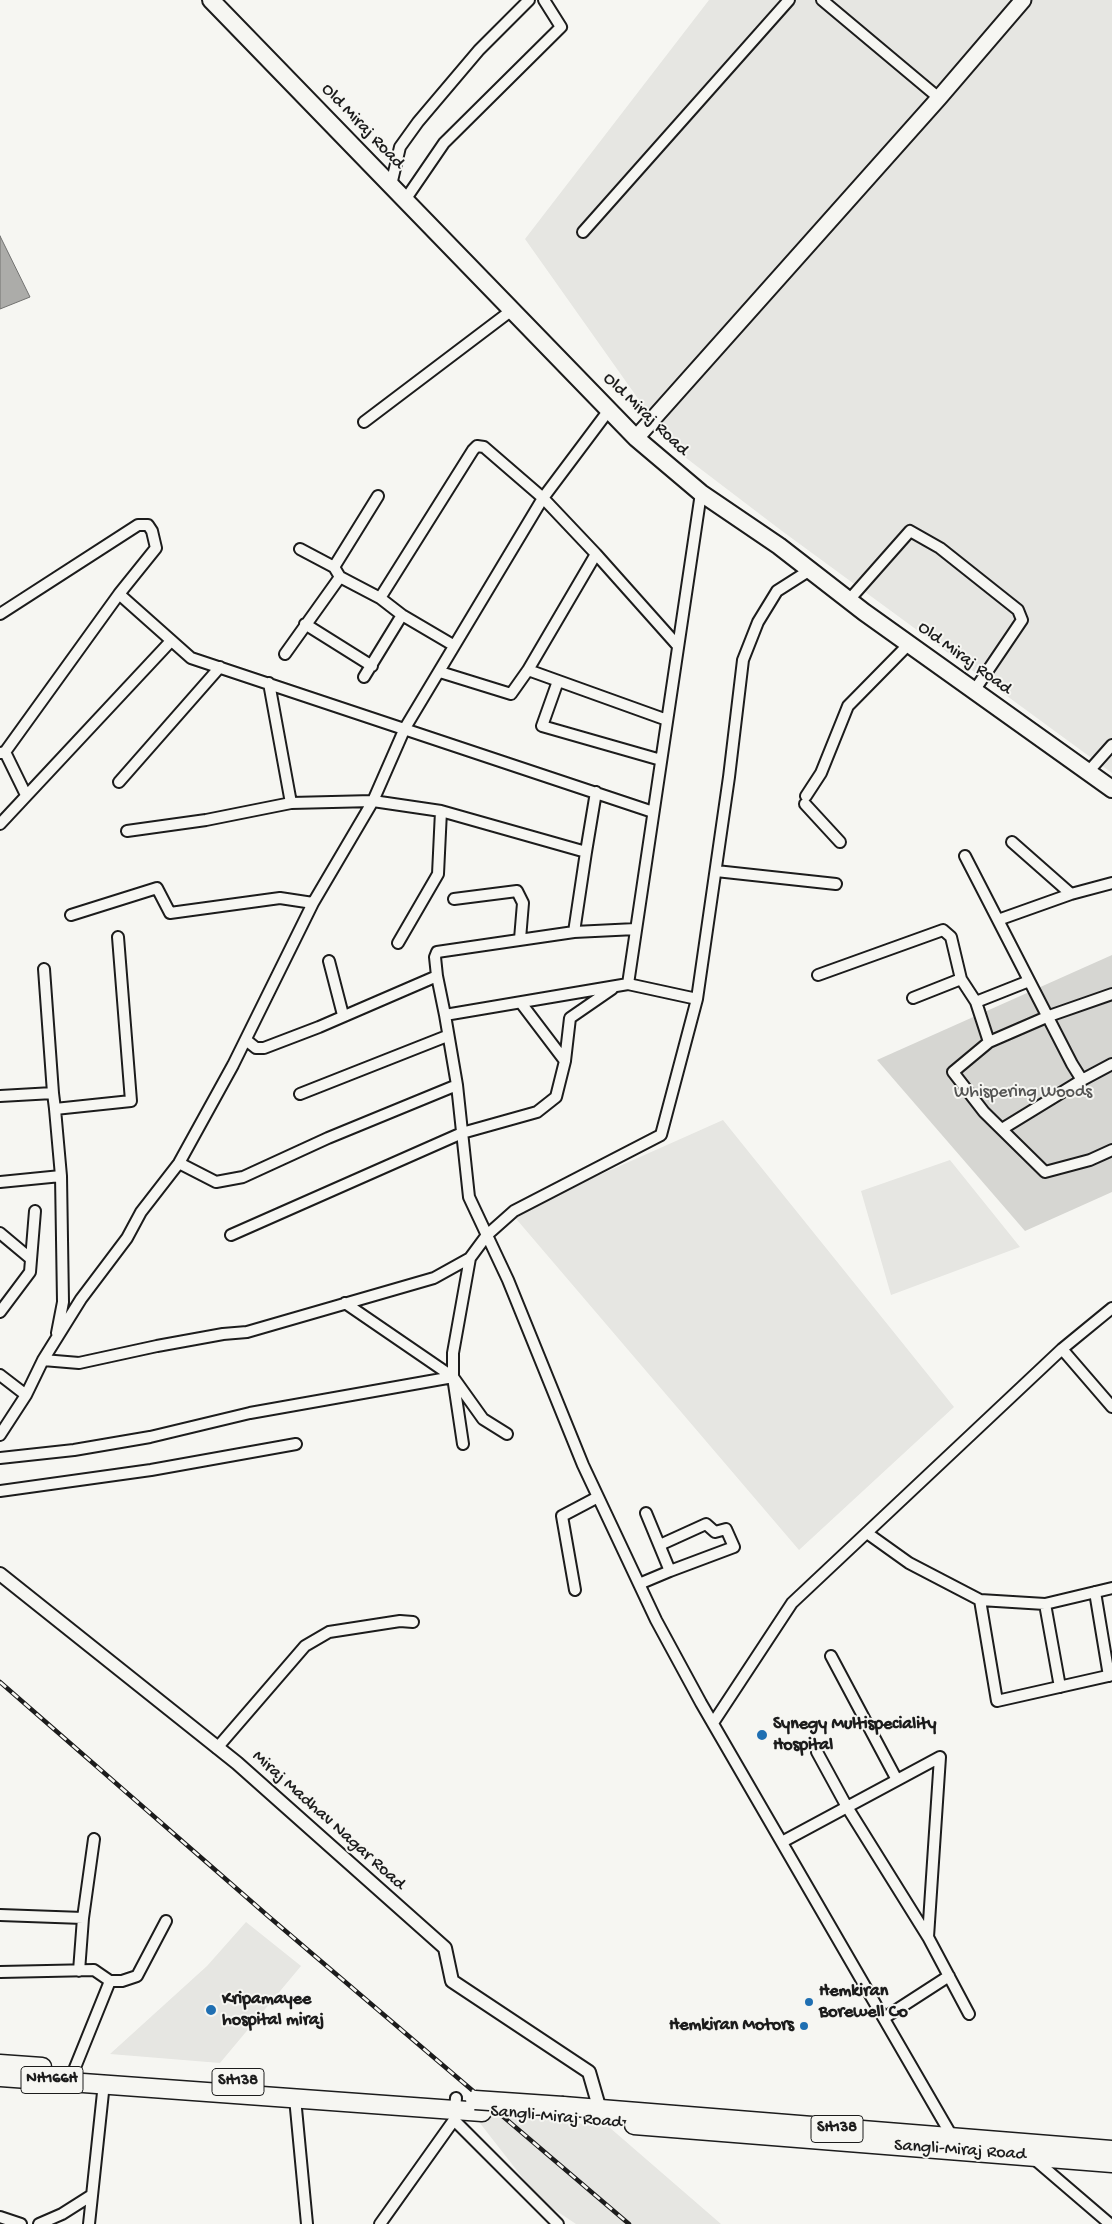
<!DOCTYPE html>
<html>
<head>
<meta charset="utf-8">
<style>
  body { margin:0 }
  canvas { display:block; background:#f6f6f2 }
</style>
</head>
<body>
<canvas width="1112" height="2224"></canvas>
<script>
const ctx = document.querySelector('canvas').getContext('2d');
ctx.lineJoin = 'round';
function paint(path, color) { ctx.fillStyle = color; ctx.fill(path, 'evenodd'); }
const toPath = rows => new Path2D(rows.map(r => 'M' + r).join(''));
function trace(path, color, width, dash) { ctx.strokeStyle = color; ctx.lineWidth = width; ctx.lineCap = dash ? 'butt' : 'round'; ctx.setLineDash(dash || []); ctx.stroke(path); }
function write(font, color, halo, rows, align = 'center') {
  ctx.font = font + ' "Gochi Hand",sans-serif'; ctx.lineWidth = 4; ctx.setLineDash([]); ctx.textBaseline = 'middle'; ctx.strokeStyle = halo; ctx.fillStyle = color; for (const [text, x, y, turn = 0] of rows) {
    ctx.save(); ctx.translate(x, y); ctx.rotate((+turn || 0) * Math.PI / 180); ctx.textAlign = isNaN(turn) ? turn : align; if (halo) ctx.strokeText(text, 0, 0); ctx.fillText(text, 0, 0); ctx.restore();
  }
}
const built = toPath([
  [709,0,1112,0,1112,773,782,531,673,448,525,239],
  [723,1120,954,1407,799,1550,512,1214],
  [950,1160,1020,1247,891,1295,861,1191],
  [246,1922,301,1966,220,2063,110,2054,207,1966],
  [482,2112,609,2127,721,2224,576,2224,540,2200,472,2113]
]);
const green = toPath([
  [1112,955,1112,1192,1025,1231,877,1060]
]);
const water = toPath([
  [0,236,30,297,0,309,0,236]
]);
const minor = toPath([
  [822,0,939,98],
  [391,185,400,147,418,122,479,50,529,0],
  [405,200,444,143,561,27,544,0],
  [583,232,789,0],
  [364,422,512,310],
  [701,493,628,984,445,1015,457,1085,469,1197,508,1280,583,1465,656,1620,701,1703,953,2138],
  [300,549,334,567,340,577,380,598,402,615,453,645],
  [334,567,378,496],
  [119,594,191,658,653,812],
  [380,598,473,450,477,446,484,447,543,498,596,554,678,646],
  [849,600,910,531,940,548,1018,610,1022,620,974,691],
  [0,614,138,525,148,525,152,531,156,548,119,594,5,752],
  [305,624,372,666],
  [285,654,340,577],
  [528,670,596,554],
  [440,672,511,694,528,670,667,720],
  [364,677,402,615],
  [558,681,542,726,661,760],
  [269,683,291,803],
  [0,753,5,752,26,795],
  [1088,772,1112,745],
  [119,782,220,667],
  [806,796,821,773,848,706,909,644],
  [805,804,840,842],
  [0,824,171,641],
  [127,831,206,820,291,803,373,801,441,811,586,852,596,792],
  [1012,842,1071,894],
  [965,856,1072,1064,1082,1080],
  [716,871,836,884],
  [454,899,517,891,523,903,520,939],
  [71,915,157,888,170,913,280,898,313,903],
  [998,920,1071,894,1112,883],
  [574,932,586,852],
  [398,943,438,874,441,811],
  [329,961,343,1015],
  [44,969,53,1093],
  [818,975,943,930,951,937,961,979,976,1002,989,1042],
  [628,984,697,999],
  [1112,994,1049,1016,989,1042,953,1072,984,1112,1045,1172,1090,1160,1112,1150],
  [913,998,961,979],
  [976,1002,1029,981],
  [445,1015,437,976,435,957,437,952,574,932,636,929],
  [246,1040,256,1048,264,1048,319,1027,437,976],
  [565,1061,570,1018,612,989],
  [300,1094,447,1036],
  [0,1096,53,1093,55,1109],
  [1002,1129,1082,1080,1112,1064],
  [179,1163,216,1182,243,1177,328,1138,457,1085],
  [0,1182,61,1176],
  [0,1233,31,1259],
  [231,1235,462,1133,537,1112,556,1097,565,1061,521,1003],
  [470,1258,453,1353,453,1377,483,1419,507,1434],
  [345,1303,453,1377,463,1444],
  [0,1312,30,1272,35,1211],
  [57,1333,63,1302,61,1176,55,1109,131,1101,118,937],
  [1062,1349,1112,1407],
  [43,1360,79,1363,157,1346,223,1334,247,1332,434,1278,470,1258,487,1235,514,1211,661,1135,697,999,729,777,743,660,758,622,777,591,810,570],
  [0,1375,26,1395],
  [0,1435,26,1395,43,1360,81,1299,127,1238,141,1212,179,1163,233,1065,313,903,373,801,405,728,543,498,609,410],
  [0,1458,74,1450,150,1437,250,1413,453,1377],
  [0,1491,151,1470,296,1444],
  [867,1533,909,1563,980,1600,1045,1604,1112,1588],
  [662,1544,706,1524,715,1532,726,1529,734,1547,670,1571],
  [639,1584,670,1571,646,1513],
  [575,1590,562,1516,598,1497],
  [1095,1592,1109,1676],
  [980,1600,997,1701,1112,1675],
  [1045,1604,1060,1687],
  [831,1656,897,1780],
  [713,1723,792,1603,1062,1349,1112,1308],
  [217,1748,305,1646,329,1632,400,1621,413,1622],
  [817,1752,847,1807,928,1937,969,2014],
  [782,1842,940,1757],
  [0,1915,83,1918,79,1971],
  [83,1918,94,1839],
  [928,1937,940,1757],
  [0,1972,94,1970,110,1981,74,2070],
  [110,1981,122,1981,137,1976,166,1921],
  [884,2018,949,1976],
  [295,2098,307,2224],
  [456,2098,454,2120,558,2224],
  [1033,2158,1110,2224],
  [0,2217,21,2224],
  [39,2224,62,2214,92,2195],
  [89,2224,104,2083],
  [380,2224,454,2120]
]);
const tertiary = toPath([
  [0,1574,237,1763,445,1948,452,1981,589,2072,600,2110]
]);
const secondary = toPath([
  [636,438,939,98,1023,0]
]);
const primary = toPath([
  [211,0,636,438,701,493,779,546,864,612,1112,789]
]);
const trunk = toPath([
  [0,2064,42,2067],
  [0,2077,482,2112],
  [563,2106,1112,2150],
  [634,2125,1112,2163]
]);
const rail = toPath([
  [0,1682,268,1916,629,2224]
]);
const trunkBridge = toPath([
  [475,2100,563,2106]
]);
const markers = [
  [762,1735,6,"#1f6fb2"],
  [809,2002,5,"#1f6fb2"],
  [211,2010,6,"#1f6fb2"],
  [804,2026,5,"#1f6fb2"]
];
const shields = [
  [52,2080,62],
  [238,2082,52],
  [837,2129,52]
];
const shieldNames = [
  ["NH166H",52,2080],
  ["SH138",238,2082],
  ["SH138",837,2129]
];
const streetNames = [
  ["Old Miraj Road",362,127,46],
  ["Old Miraj Road",645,415,44],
  ["Old Miraj Road",964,659,36],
  ["Miraj Madhav Nagar Road",328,1821,42],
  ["Sangli-Miraj Road",556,2118,5],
  ["Sangli-Miraj Road",960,2151,4]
];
const parkNames = [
  ["Whispering Woods",1023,1093]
];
const poiNames = [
  ["Synegy Multispeciality",773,1725],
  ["Hospital",773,1746],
  ["Hemkiran",819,1992],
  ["Borewell Co",819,2013],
  ["Kripamayee",222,2000],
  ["hospital miraj",222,2021],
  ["Hemkiran Motors",794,2026,"right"]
];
paint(built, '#e6e6e2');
paint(green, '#d6d6d2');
paint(water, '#acaca9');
trace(water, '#727271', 1);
trace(minor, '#1c1c1c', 14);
trace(tertiary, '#1c1c1c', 16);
trace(secondary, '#1c1c1c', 19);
trace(primary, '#1c1c1c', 20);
trace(trunk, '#1c1c1c', 21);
trace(minor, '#f6f6f2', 10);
trace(tertiary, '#f6f6f2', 12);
trace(secondary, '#f6f6f2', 15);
trace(primary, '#f6f6f2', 16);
trace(trunk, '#f6f6f2', 18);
trace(rail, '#1c1c1c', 4.5);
trace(rail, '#f6f6f2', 2.5, [8]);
trace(trunkBridge, '#1c1c1c', 21, []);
trace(trunkBridge, '#f6f6f2', 18);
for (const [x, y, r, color] of markers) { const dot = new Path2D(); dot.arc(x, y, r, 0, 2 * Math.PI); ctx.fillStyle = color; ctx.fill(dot); trace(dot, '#f6f6f2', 2); }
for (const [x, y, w] of shields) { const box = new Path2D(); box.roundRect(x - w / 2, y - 13.5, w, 27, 4); ctx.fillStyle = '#f6f6f2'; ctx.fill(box); trace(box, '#1c1c1c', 1); }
write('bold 16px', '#1c1c1c', null, shieldNames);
write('18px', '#1c1c1c', '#f6f6f2', streetNames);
write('18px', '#545453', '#f6f6f2', parkNames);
write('bold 18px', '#1c1c1c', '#f6f6f2', poiNames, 'left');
</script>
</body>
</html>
